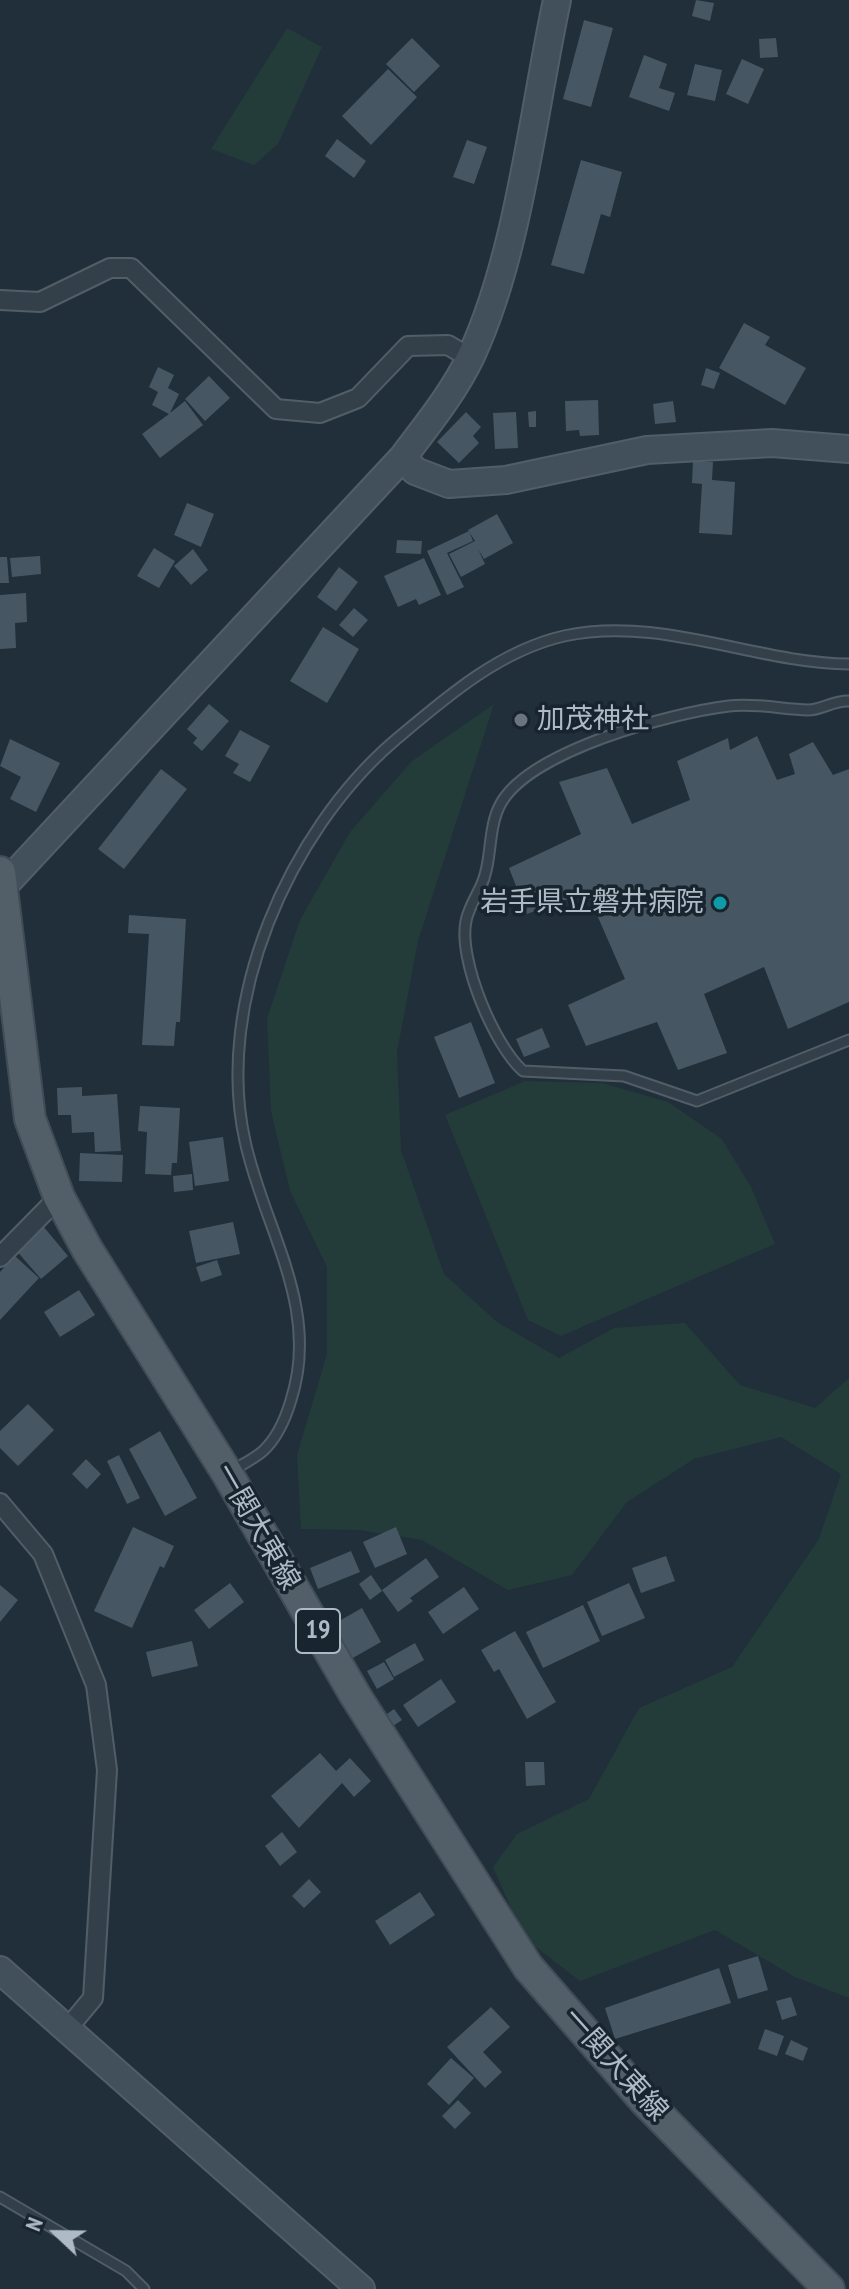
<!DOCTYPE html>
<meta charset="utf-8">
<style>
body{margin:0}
#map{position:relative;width:849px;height:2289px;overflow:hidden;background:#202f39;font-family:"PT Sans Narrow",sans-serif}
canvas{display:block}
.north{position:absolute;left:16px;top:2193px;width:80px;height:80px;-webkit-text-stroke:6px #19252e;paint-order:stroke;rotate:292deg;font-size:22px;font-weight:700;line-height:32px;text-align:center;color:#aebbc6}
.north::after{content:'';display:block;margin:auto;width:28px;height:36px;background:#aebbc6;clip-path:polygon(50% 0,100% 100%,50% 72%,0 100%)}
</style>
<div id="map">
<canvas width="849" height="2289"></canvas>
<div class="north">N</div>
</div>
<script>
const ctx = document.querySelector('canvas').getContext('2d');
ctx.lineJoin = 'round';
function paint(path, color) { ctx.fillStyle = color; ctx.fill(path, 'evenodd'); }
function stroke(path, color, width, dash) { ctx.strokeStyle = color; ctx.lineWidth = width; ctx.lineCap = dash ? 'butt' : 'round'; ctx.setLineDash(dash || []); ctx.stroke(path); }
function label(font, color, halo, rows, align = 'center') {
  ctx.font = font + ' "PT Sans Narrow","Noto Sans JP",sans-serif'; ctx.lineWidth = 7; ctx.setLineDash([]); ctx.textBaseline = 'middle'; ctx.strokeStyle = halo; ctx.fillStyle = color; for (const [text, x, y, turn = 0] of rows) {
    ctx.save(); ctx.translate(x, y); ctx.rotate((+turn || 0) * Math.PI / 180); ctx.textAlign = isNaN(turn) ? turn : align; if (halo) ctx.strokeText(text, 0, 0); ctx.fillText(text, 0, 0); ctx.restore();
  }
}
paint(new Path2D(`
 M287,28L322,47L278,144L254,165L211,149Z
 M494,704L418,941L397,1052L401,1150L444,1274L497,1322L559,1358L614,1328L685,1323L740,1385L815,1408L849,1378V1998L795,1977L715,1930L580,1981L524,1938L493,1867L517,1834L589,1799L639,1708L732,1667L819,1539L841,1474L781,1437L694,1459L627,1502L572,1575L508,1590L422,1540L360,1530L301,1529L297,1455L327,1354V1267L290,1191L271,1111L267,1019L300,920L350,832L412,761Z
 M525,1081L602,1083L668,1102L722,1139L751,1187L775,1244L561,1336L528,1320L445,1115Z`), '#233c3a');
paint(new Path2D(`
 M696,0L714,3L710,21L692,16Z
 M584,20L613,28L591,107L563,99Z
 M412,38L440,66L414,92L386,64Z
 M776,38L778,57L760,58L759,39Z
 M644,55L667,64L659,88L675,93L669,111L629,97Z
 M742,59L764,69L748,104L726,94Z
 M695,64L722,70L715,101L687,95Z
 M388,69L417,97L371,145L342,116Z
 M337,139L366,161L354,178L325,156Z
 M467,140L487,147L474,184L453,177Z
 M581,160L622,172L610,217L601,214L584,274L551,265Z
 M744,323L770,337L765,345L806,368L785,405L719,368Z
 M158,367L174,375L168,388L179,394L170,413L185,401L203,425L160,458L142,434L169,414L152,405L158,392L149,387Z
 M706,368L720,373L714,389L701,385Z
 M209,376L230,398L205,421L185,399Z
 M598,400L599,435L580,436L579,430L566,431L565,401Z
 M673,401L676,422L655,424L653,404Z
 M536,411V427H529L528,412Z
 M466,412L481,427L473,436L479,443L459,463L437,442Z
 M516,412L518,448L495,449L493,413Z
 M693,461L713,462L712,480L735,482L732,535L699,533L702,484L692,483Z
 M187,503L214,514L201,547L174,535Z
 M497,514L513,543L484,559L478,549L485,564L461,577L449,554L475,541L468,530Z
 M469,531L473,541L447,553L464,587L447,595L427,551Z
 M397,540L422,541L421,554L396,553Z
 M154,548L175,561L159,588L137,576Z
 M193,549L208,570L191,585L174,566Z
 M40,556L41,574L12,577L10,558Z
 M0,557H7L9,583H0Z
 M424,558L441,595L419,605L416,599L398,607L384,576Z
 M339,567L358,582L336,611L317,597Z
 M26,593L27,622L15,623L16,648L0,649V595Z
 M354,608L368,620L353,637L339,625Z
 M323,627L359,649L327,703L290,681Z
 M209,704L229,721L202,751L193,743L197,738L187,729Z
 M240,730L270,746L250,782L233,773L239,764L225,756Z
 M757,736L777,780L795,774L789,754L813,742L833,775L849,769V1002L788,1029L764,967L704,994L727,1053L678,1070L657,1022L586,1046L568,1005L625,979L587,892L527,914L509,868L581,834L559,782L607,768L632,824L690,800L677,761L728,738L730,750Z
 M10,739L60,763L36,812L10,799L21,777L0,766Z
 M161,769L187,789L124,869L98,849Z
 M129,915L186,919L180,1022H176L174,1046L142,1045L149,934L128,933Z
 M471,1022L495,1083L459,1098L434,1037Z
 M542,1028L550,1047L524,1057L516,1039Z
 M82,1087V1096L117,1094L121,1151L95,1152L94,1132L72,1133L71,1115H58L57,1088Z
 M140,1106L180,1108L177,1163H172L171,1175L145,1174L147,1132L138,1131Z
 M223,1137L229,1181L195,1186L189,1142Z
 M80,1153L123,1155L122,1182L79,1181Z
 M192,1174L193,1190L174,1192L173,1176Z
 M233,1222L240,1254L196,1263L189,1231Z
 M43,1226L68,1256L41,1279L15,1249Z
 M15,1256L39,1278L0,1320V1272Z
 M217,1260L222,1275L201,1282L196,1267Z
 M79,1290L95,1315L60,1337L44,1312Z
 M28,1404L54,1430L18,1466L0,1448V1431Z
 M160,1431L197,1498L165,1516L129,1449Z
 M119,1455L140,1498L127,1504L107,1461Z
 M86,1459L101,1474L87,1489L72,1474Z
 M133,1527L174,1546L164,1568L160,1566L132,1628L94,1611Z
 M396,1527L407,1554L375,1568L363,1542Z
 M351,1551L360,1572L318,1589L310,1568Z
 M666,1556L675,1581L641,1593L632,1568Z
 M426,1558L439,1577L410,1598L413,1601L398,1612L382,1590Z
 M371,1575L382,1591L370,1600L359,1584Z
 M230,1583L244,1602L209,1629L194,1610Z
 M629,1583L645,1618L602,1636L587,1602Z
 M0,1585L18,1600L0,1622Z
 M464,1587L479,1609L443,1634L428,1612Z
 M583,1605L600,1641L543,1668L526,1632Z
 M362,1608L381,1642L351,1659L332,1625Z
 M515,1631L556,1702L527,1719L499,1669L494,1672L481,1650Z
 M192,1641L198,1666L152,1677L146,1652Z
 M415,1643L424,1660L394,1677L385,1660Z
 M384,1662L394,1679L377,1689L367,1671Z
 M441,1679L456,1702L418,1727L403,1705Z
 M394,1709L402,1720L387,1730L380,1719Z
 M320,1753L336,1771L350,1758L371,1781L354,1797L342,1783L299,1828L271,1796Z
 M525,1762H544L545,1785L526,1786Z
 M282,1832L297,1852L280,1866L265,1846Z
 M309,1879L321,1892L304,1908L292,1896Z
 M420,1892L435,1915L390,1945L375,1921Z
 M758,1956L768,1990L738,1999L728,1965Z
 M719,1968L731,2003L615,2039L605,2008Z
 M791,1997L797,2015L782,2020L776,2001Z
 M491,2007L510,2027L483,2052L502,2072L485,2088L447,2047Z
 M765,2029L784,2036L777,2056L758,2049Z
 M791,2040L808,2048L803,2061L785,2054Z
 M451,2058L474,2078L449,2105L427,2084Z
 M458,2100L471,2113L455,2129L442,2116Z`), '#465763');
const lane = new Path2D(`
 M849,701C834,700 822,710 808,710C782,709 755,703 729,706C671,713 528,751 500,805C487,830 493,862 480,888C475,898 468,910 466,921C458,960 494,1045 523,1071L624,1076L697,1101L849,1040
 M230,1472C241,1465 254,1459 263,1451C277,1438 286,1417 291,1400C321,1307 264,1229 245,1141C214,1002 289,832 393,742C444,699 498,651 564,636C661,615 754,663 849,664
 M0,2197L126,2271L144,2289`);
const street = new Path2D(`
 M0,300L40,302L110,268H131L276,409L320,413L358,398L408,346L448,345L470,358
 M0,1257L59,1197
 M0,1503L43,1554L96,1685L107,1770L93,1998L68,2028`);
const secondary = new Path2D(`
 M403,457L415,471L449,484L506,480L647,450L772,443L849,449
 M0,890L403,457C427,425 454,392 471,356C519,253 533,112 557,0
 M0,1970L361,2289`);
const primary = new Path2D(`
 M0,872L30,1119L59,1197L87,1249L227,1473L355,1695L528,1967L644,2100L829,2289`);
stroke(lane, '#515e67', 13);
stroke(street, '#515e67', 22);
stroke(secondary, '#515e67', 30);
stroke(primary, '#404c56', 34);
stroke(lane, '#344049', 9);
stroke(street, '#344049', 18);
stroke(secondary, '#42505c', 26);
stroke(primary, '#525f69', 30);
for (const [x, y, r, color] of [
 [521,720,8,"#6b7280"],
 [720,903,8,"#0f9aa8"]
]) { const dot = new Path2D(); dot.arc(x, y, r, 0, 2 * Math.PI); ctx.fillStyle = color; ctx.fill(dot); stroke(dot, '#19252e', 3); }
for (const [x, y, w] of [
 [318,1631,44]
]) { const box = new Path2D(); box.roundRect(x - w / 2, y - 22, w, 44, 6); ctx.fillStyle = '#19252e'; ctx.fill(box); stroke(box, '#aebbc6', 2); }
label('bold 26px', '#aebbc6', null, [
 ["19",318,1631]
]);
label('28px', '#aebbc6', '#19252e', [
 ["加茂神社",537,720],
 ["岩手県立磐井病院",704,903,"right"]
], 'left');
label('28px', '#aebbc6', '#19252e', [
 ["一関大東線",257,1527,60],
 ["一関大東線",615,2065,48]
]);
</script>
